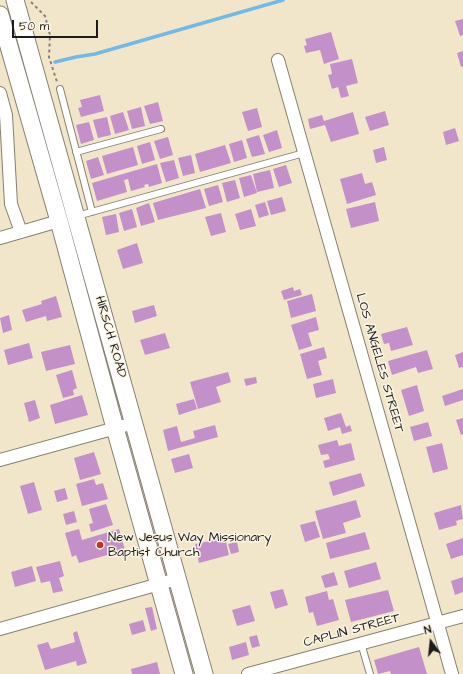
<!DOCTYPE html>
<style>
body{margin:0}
#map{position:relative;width:463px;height:674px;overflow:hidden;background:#f2e6ca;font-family:"Architects Daughter",sans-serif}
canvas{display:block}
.north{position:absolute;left:411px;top:622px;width:40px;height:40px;-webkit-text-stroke:3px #fcf5e5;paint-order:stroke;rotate:345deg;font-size:11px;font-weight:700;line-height:16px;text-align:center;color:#1c1c1c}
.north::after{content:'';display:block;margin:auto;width:14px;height:18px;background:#1c1c1c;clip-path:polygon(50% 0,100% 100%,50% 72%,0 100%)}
.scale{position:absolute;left:12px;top:20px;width:86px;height:18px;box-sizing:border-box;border:2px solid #1c1c1c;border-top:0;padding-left:5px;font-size:12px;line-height:14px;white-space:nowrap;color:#1c1c1c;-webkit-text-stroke:3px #fcf5e5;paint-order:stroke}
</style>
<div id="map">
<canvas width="463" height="674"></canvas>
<div class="north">N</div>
<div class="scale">50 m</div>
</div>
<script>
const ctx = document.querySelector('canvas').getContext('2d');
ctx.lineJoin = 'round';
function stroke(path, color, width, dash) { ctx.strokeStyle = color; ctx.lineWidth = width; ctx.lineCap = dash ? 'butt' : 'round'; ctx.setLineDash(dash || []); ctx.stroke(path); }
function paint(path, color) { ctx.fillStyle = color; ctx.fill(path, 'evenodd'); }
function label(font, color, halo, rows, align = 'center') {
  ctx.font = font + ' "Architects Daughter",sans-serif'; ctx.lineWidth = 3; ctx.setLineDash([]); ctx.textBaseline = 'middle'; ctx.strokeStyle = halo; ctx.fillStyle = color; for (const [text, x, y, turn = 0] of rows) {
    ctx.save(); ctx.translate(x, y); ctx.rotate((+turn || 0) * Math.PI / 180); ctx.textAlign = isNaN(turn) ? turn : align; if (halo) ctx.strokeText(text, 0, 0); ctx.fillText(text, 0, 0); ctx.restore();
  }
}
stroke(new Path2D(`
 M55,62L76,57L95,54L283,0`), '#71b9e9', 3.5);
paint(new Path2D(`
 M463,19V35L460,36L455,21Z
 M331,32L339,59L324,64L320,50L306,53L304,46L307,45L305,39Z
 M463,51V66L461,67L457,53Z
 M352,59L358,83L346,86L349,96L341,98L338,87L332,89L328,75L332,74L330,64Z
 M100,95L104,111L81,117L78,108L82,107L80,100Z
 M158,102L163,121L150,124L144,106Z
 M141,107L145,126L132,129L127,111Z
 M257,108L262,127L248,131L242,112Z
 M385,111L389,125L370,131L365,117Z
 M123,112L129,130L115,134L110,116Z
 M353,112L359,134L331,142L325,125L310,129L308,119L322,115L324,121Z
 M107,117L111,135L98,138L93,120Z
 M89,122L94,140L81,144L76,125Z
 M455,128L459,141L446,145L443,132Z
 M277,130L282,148L269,152L263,135Z
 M259,135L265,154L252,157L246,139Z
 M168,137L173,155L160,159L154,141Z
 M242,140L247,158L234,162L229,144Z
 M150,142L155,160L142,164L137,146Z
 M225,145L231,163L200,172L195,154Z
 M133,147L138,165L107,174L102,156Z
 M384,147L387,160L376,163L373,150Z
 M191,155L195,173L183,176L178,158Z
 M98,157L104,175L91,179L86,161Z
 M174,160L179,178L166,182L160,163Z
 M157,164L162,183L149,187L148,184L144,185L145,187L131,191L128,179L124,180L127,192L97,201L92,183Z
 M286,165L292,183L279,187L273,169Z
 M270,170L274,188L257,192L253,174Z
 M362,173L365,184L372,182L376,195L347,204L340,179Z
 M251,175L257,193L244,197L239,178Z
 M235,180L240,198L227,202L222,183Z
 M218,185L223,202L209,206L204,189Z
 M200,189L206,208L158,220L153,203Z
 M282,197L286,211L271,215L267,201Z
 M265,202L269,215L259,218L255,205Z
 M375,202L379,221L351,228L346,209Z
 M149,203L155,222L141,226L136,208Z
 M132,209L137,227L124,231L119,213Z
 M251,209L256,226L240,230L235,214Z
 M221,213L226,232L211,236L205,217Z
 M116,214L119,232L106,235L102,217Z
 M137,243L143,263L123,269L117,250Z
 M293,287L294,291L300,289L302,295L284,300L281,291Z
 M312,294L316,311L291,318L287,301Z
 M56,296L62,317L47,321L46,316L26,322L22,310L42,304L41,301Z
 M154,305L157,316L135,323L132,311Z
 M9,315L12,330L3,333L0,318Z
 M316,317L319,330L308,333L312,346L299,350L291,325Z
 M407,327L413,345L391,351L389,343L384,344L381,334Z
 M165,333L170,348L145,355L140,340Z
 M29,343L33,358L8,365L4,350Z
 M70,345L75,364L46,371L41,352Z
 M324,347L327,358L318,361L322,375L307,379L300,354Z
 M427,350L433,369L418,373L416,367L392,375L388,361Z
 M463,352V367L459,368L455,355Z
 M72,370L77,388L73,390L74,395L63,398L56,375Z
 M228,372L231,382L216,387L221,402L198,409L190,382Z
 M256,377L257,383L246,386L244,379Z
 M333,379L336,393L316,398L313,384Z
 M417,385L424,411L409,416L401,390Z
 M463,389V400L445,406L442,396Z
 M82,395L88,415L55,424L50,405Z
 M194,399L197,409L179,415L176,404Z
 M35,400L40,418L29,422L24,403Z
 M341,413L346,427L350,425L352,431L342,434L340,427L328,431L324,418Z
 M463,418V434L461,435L456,420Z
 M428,422L432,436L414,441L410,427Z
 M215,425L218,437L168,451L163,430L177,426L181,442L195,438L193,431Z
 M337,440L339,446L351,443L355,460L325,468L323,461L330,459L328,454L321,455L318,445Z
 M442,443L448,469L433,473L426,447Z
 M94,452L101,474L80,480L74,458Z
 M189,454L193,468L175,473L171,459Z
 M361,473L365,486L333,496L329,482Z
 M94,479L96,485L103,483L108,499L82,506L76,484Z
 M34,482L42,510L28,514L20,486Z
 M65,488L68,499L57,502L54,491Z
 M356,500L361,517L343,523L346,533L323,539L315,511Z
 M106,504L113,525L91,532L89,524L93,523L89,509Z
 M461,505L463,519L456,521L457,525L439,530L434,513Z
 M74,511L77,522L66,525L63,514Z
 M315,521L320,537L305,542L300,525Z
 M79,529L82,540L119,529L125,550L79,563L76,555L72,557L65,533Z
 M365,532L370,549L330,559L326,543Z
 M225,538L229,555L199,563L195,544Z
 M463,538V555L451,559L446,544Z
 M237,542L239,552L231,554L228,544Z
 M60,561L64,576L59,578L63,591L53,593L50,581L41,583L36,567Z
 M376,562L381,579L349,588L344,571Z
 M32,566L36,581L15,587L11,572Z
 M334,572L338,585L325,588L321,576Z
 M463,577V592L455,595L451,581Z
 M283,589L288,605L275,609L270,592Z
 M388,590L394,611L351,622L345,600Z
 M327,591L329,600L333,599L339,620L317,626L313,612L309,613L305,597Z
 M250,605L255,621L237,626L232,610Z
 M152,607L157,629L151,631L145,608Z
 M143,620L146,631L132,635L129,624Z
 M77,631L87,663L77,666L76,661L45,670L37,645L48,642L51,649L75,642L73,633Z
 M257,635L260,646L252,648L249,637Z
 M246,642L249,655L232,660L229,647Z
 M419,647L427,674H391L390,671L378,674L374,660Z
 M157,662L160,674H132L131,669Z`), '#c390ca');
const service = new Path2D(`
 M60,89L92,212
 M76,152L161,129
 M77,216L304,153
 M361,643L370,674`);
const minor = new Path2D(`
 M278,60L452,674
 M0,93L6,115L11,204L21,232
 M0,238L59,221
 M0,460L134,423
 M0,629L177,579
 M248,674L463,616`);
const secondary = new Path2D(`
 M15,0L204,674
 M0,15L59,221L115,428L184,674`);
stroke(service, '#878173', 8);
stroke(minor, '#878173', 14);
stroke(secondary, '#878173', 19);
stroke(new Path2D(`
 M31,2L45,16L50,35L49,57L57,82`), '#878173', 2, [3, 3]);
stroke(service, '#fff', 6);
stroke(minor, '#fff', 12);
stroke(secondary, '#fff', 17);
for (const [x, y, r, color] of [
 [100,545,4,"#c8321e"]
]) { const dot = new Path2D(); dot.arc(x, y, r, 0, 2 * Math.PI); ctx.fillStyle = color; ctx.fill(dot); stroke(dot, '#fcf5e5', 1.5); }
label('13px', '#1c1c1c', '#fcf5e5', [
 ["HIRSCH ROAD",110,337,74],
 ["LOS ANGELES STREET",379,363,74],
 ["CAPLIN STREET",352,631,-15]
]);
label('13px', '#1c1c1c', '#fcf5e5', [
 ["New Jesus Way Missionary",108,538],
 ["Baptist Church",108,553]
], 'left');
</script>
